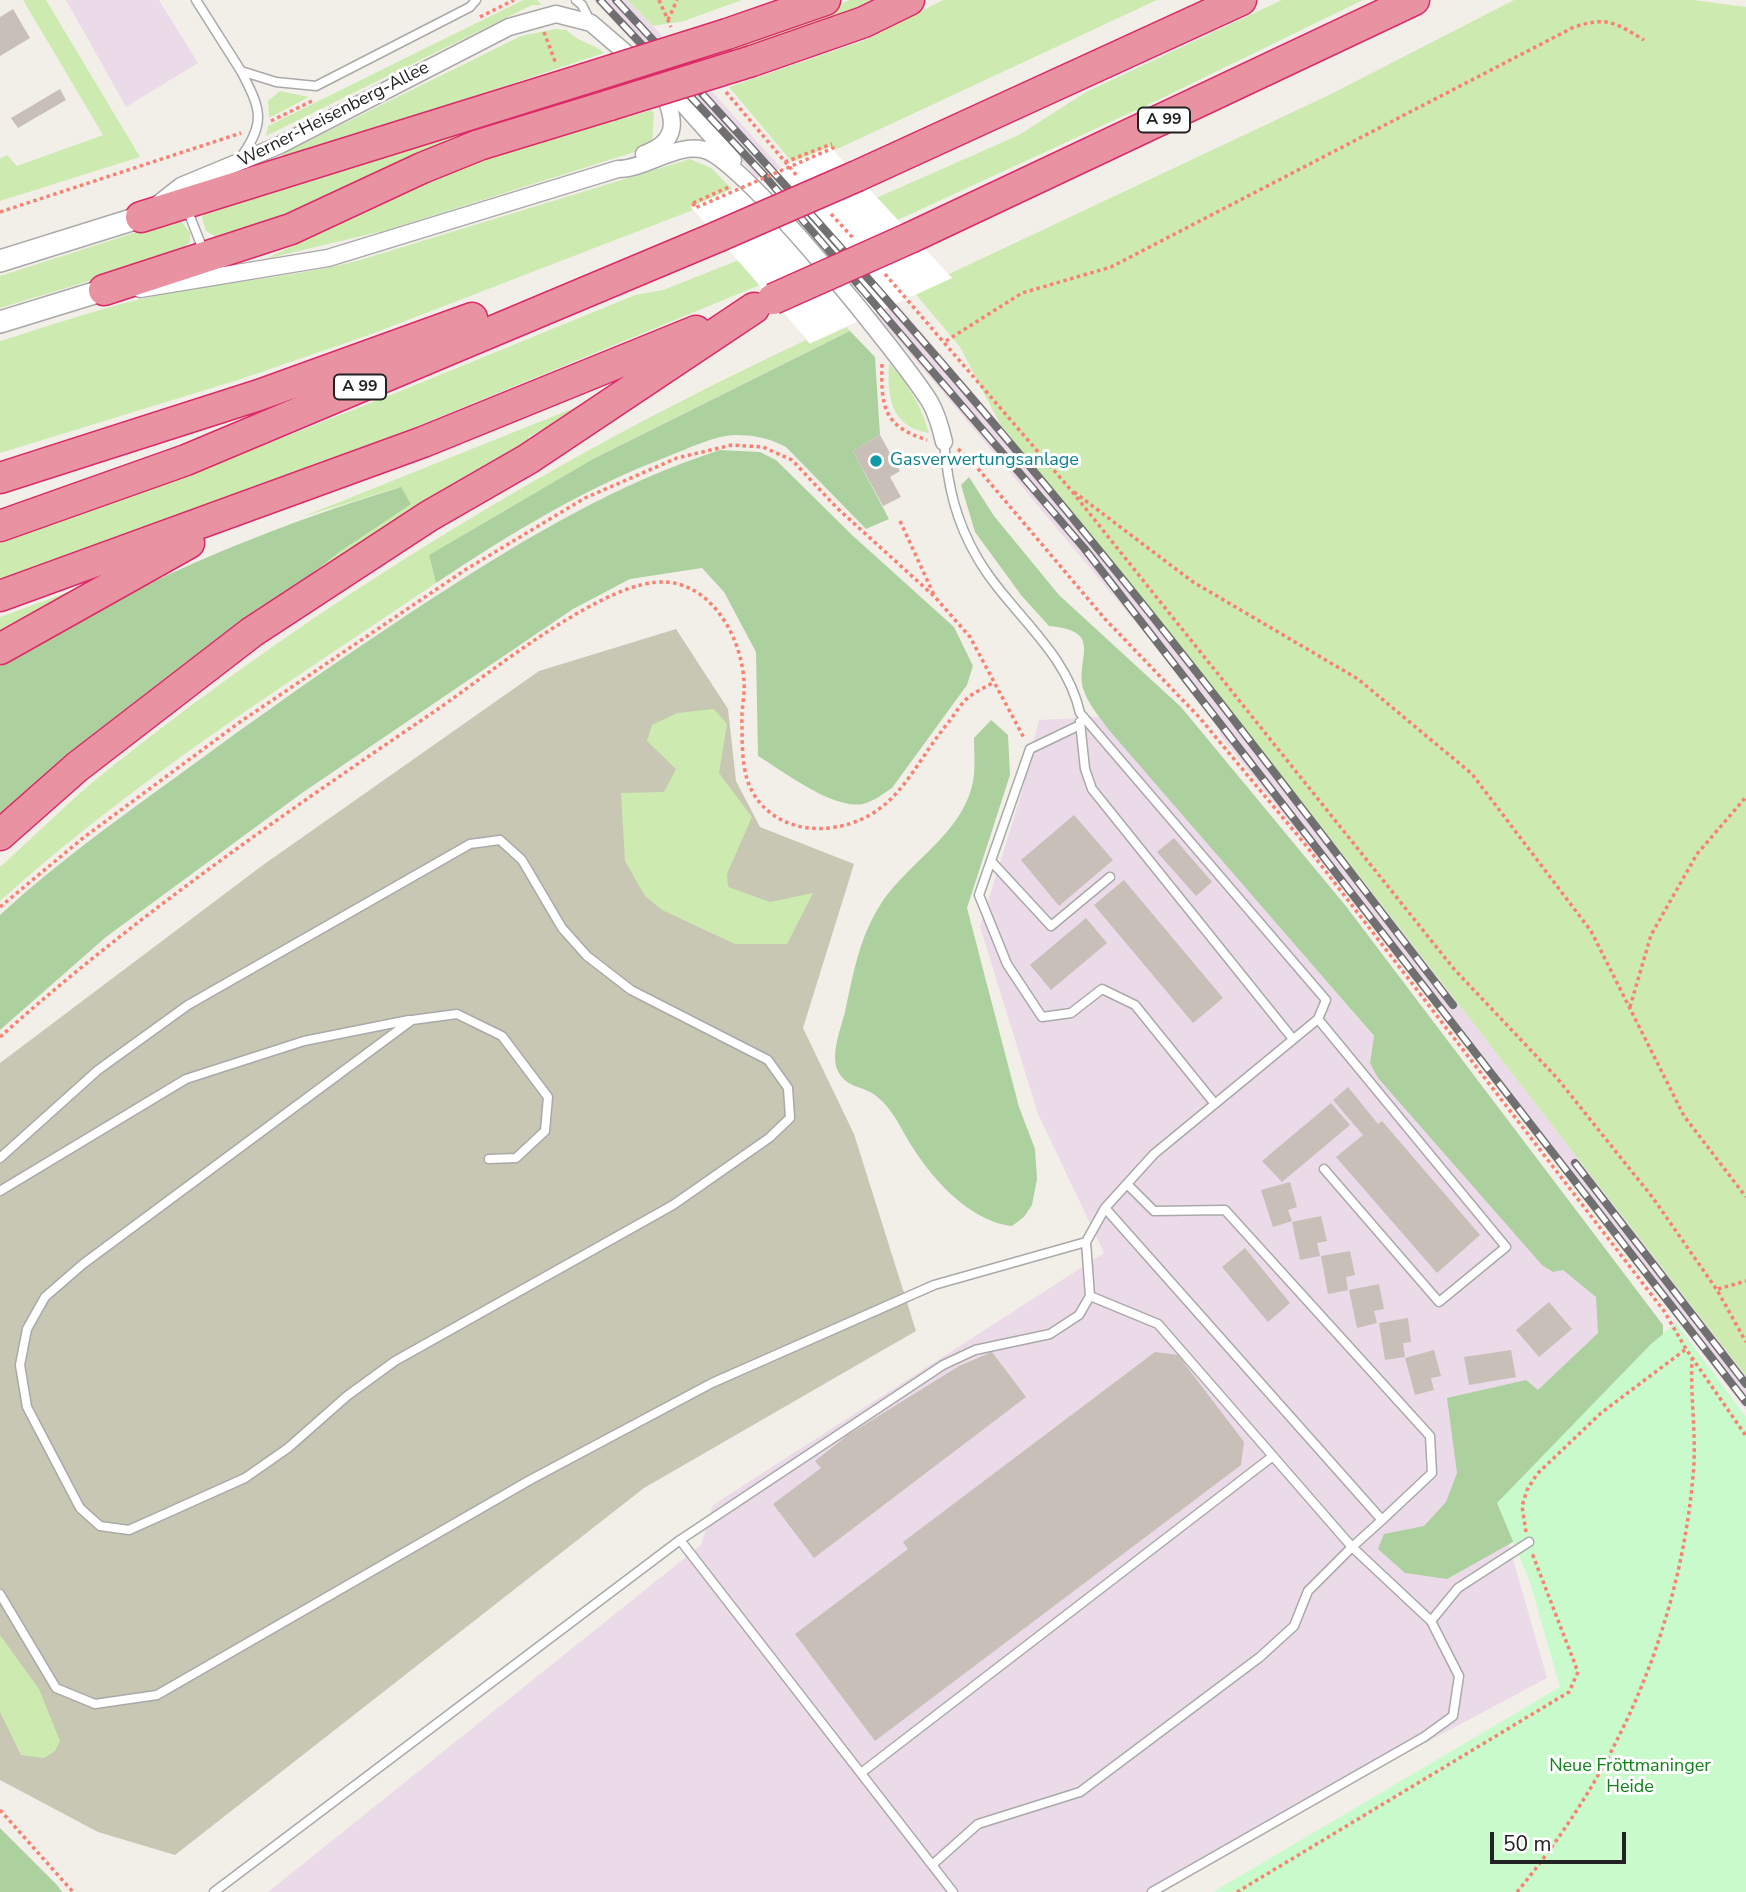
<!DOCTYPE html>
<meta charset="utf-8">
<style>
body{margin:0}
#map{position:relative;width:1746px;height:1892px;overflow:hidden;background:#f2efe9;font-family:"Nunito Sans",sans-serif}
canvas{display:block}
.scale{position:absolute;left:1490px;top:1832px;width:136px;height:32px;box-sizing:border-box;border:4px solid #222;border-top:0;padding-left:9px;font-size:21px;line-height:24px;white-space:nowrap;color:#222;-webkit-text-stroke:5px #fff;paint-order:stroke}
</style>
<div id="map">
<canvas width="1746" height="1892"></canvas>
<div class="scale">50 m</div>
</div>
<script>
const ctx = document.querySelector('canvas').getContext('2d');
ctx.lineJoin = 'round';
function paint(path, color) { ctx.fillStyle = color; ctx.fill(path, 'evenodd'); }
function stroke(path, color, width, dash) { ctx.strokeStyle = color; ctx.lineWidth = width; ctx.lineCap = dash ? 'butt' : 'round'; ctx.setLineDash(dash || []); ctx.stroke(path); }
function label(font, color, halo, rows, align = 'center') {
  ctx.font = font + ' "Nunito Sans",sans-serif'; ctx.lineWidth = 6; ctx.setLineDash([]); ctx.textBaseline = 'middle'; ctx.strokeStyle = halo; ctx.fillStyle = color; for (const [text, x, y, turn = 0] of rows) {
    ctx.save(); ctx.translate(x, y); ctx.rotate((+turn || 0) * Math.PI / 180); ctx.textAlign = isNaN(turn) ? turn : align; if (halo) ctx.strokeText(text, 0, 0); ctx.fillText(text, 0, 0); ctx.restore();
  }
}
paint(new Path2D(`
 M66,0H159L198,63L126,107Z
 M593,0H627L653,26L779,166L1000,424L1279,772L1746,1376V1410L1441,1012L1220,735V725L1158,649L941,390L690,101Z
 M1100,717L1374,1037L1370,1063L1650,1345L1497,1503L1547,1678L1146,1892H268L701,1545L713,1505L1104,1253L1038,1114L980,927L1021,795L1039,720Z`), '#ebdbe8');
paint(new Path2D(`
 M676,629L728,709L736,781L760,827L854,864L803,1028L854,1134L916,1331L644,1488L175,1855L98,1832L0,1780V1063L263,865L539,671Z`), '#c7c7b4');
paint(new Path2D(`
 M23,0H46L140,157L0,201V159L7,155L17,166L103,135Z
 M523,0H537L542,5H532L266,136L268,126Z
 M627,0H742L684,21L653,26Z
 M849,0H879L858,10L715,58L710,53L819,15Z
 M943,0H1157L835,150L829,147L792,162L729,87L868,39Z
 M1282,0H1363L1158,100L876,230L858,206L1019,135L1086,92Z
 M1514,0H1693L1746,7V1376L1279,772L1000,424L960,347L913,291L1329,95Z
 M555,29L567,30C575,41 593,43 604,53L283,160L282,154L521,36Z
 M620,80L625,87L304,210L220,239L206,231L202,218L206,210Z
 M280,91L309,97L269,118L268,101Z
 M652,110L654,115L652,143L641,150L387,230L265,259L473,161L619,114L623,118Z
 M690,159L711,168L732,189L691,207L693,210L369,335L238,380L0,453V341C53,325 105,306 159,295C226,281 294,278 360,260Z
 M171,221L182,222L190,233V242L178,254L0,308V276Z
 M767,249L784,275L372,445L0,581V541C215,469 425,381 635,295L663,290Z
 M847,327L850,331L593,459L429,555L436,583C288,683 133,781 0,901V867C37,834 72,798 110,768C324,598 559,455 806,340L810,344Z
 M889,363C908,384 921,405 929,433C890,427 887,396 889,363Z
 M594,400L578,412L528,437L533,446L243,629L338,553L411,503L400,487L302,517Z
 M96,582L0,642V617Z
 M714,709L727,724L719,773L752,817L727,874L728,887L770,902L813,893L787,944H735L662,910L645,896L625,861L621,793L664,792L676,769L647,741L652,725L677,713Z
 M0,1635L39,1689L60,1741L55,1751L44,1758L21,1755L0,1712Z`), '#cdebb0');
paint(new Path2D(`
 M850,331L875,357L880,435L853,451L889,519L866,529L786,447C769,438 754,435 735,435C713,436 690,448 669,456C585,488 511,533 436,583L429,555L593,459Z
 M720,450L760,452L776,460L852,535L954,627L973,666L967,685L892,788C883,794 874,801 863,804C833,810 783,771 758,756L756,652L724,592L702,568L630,579L573,609L302,793L106,937L0,1030V915C66,854 141,803 213,750C287,696 362,644 439,594C529,536 618,483 720,450Z
 M969,477L994,516L1059,595L1181,707L1345,905L1663,1325V1340L1517,1496L1513,1542L1447,1579L1405,1573L1378,1549L1384,1534L1424,1526L1446,1502L1457,1473L1447,1398L1526,1380L1538,1390L1598,1333L1596,1297L1563,1270L1553,1272L1542,1265L1378,1078L1370,1063L1374,1036L1108,729C1100,717 1088,704 1084,691C1073,660 1107,631 1049,626L1021,595L975,532L961,485Z
 M401,487L411,504L338,553L0,823V666C127,586 257,531 401,487Z
 M991,720L1008,735L1010,775L967,908L1019,1107L1035,1149L1037,1179L1032,1205L1024,1217L1012,1226C966,1221 925,1171 904,1133C896,1118 888,1105 875,1095C861,1085 845,1088 837,1069C831,1052 841,1028 845,1012C853,975 859,939 879,907C907,861 967,833 974,775C975,763 974,750 974,738Z
 M0,1828L57,1885L62,1892H0Z`), '#add19e');
paint(new Path2D(`
 M1676,1323L1746,1417V1892H1213L1560,1687L1530,1582L1497,1503L1650,1345Z`), '#c8facc');
paint(new Path2D(`
 M830,147L952,278L810,343L691,207Z`), '#fff');
paint(new Path2D(`
 M13,9L30,38L0,56V17Z
 M60,89L66,100L18,128L11,118Z
 M880,435L900,471L890,477L901,497L883,506L853,451Z
 M1074,815L1113,860L1059,906L1021,860Z
 M1174,838L1212,882L1196,896L1157,852Z
 M1124,880L1223,998L1193,1023L1094,905Z
 M1086,918L1107,943L1051,990L1030,965Z
 M1348,1087L1378,1124L1382,1121L1480,1235L1437,1273L1336,1157L1363,1135L1333,1100Z
 M1331,1103L1350,1125L1282,1182L1262,1161Z
 M1290,1182L1297,1207L1288,1210L1292,1221L1273,1227L1261,1190Z
 M1321,1216L1327,1241L1317,1243L1320,1256L1300,1260L1292,1222Z
 M1245,1248L1290,1303L1268,1322L1222,1267Z
 M1350,1251L1355,1275L1346,1277L1348,1290L1328,1294L1321,1256Z
 M1379,1284L1384,1309L1374,1311L1377,1323L1357,1328L1349,1290Z
 M1549,1302L1572,1329L1539,1357L1516,1330Z
 M1408,1318L1411,1342L1403,1343L1405,1357L1385,1360L1379,1323Z
 M1434,1350L1441,1376L1431,1378L1434,1390L1415,1395L1405,1358Z
 M1511,1350L1516,1377L1469,1385L1464,1357Z
 M992,1352L1026,1397L814,1558L773,1504L821,1468L815,1461L848,1435L959,1366Z
 M1155,1352L1178,1355L1244,1442L1241,1465L875,1741L795,1634L908,1549L903,1542Z`), '#c7bfb8');
const service = new Path2D(`
 M196,0L241,71L276,82L316,86L470,7L476,0
 M576,0L582,5L591,23
 M241,157C267,121 260,108 241,71
 M187,209L204,252
 M1080,722L1085,769L1092,789L1293,1039
 M1080,725L1030,749L979,895L1007,964L1042,1017L1071,1013L1102,989L1135,1005L1215,1104
 M991,861L1051,926L1110,877
 M1318,1019L1506,1247L1439,1302L1324,1169
 M0,1158L98,1070L188,1005L470,844L500,840L522,860L562,928L587,956L631,990L768,1060L788,1088L790,1118L769,1138L673,1205L395,1361L347,1396L288,1448L245,1478L129,1530L100,1526L80,1508L27,1407L20,1365L27,1329L45,1297L83,1264L412,1020L457,1014L502,1036L548,1097L545,1131L516,1158L489,1159
 M0,1191L186,1079L304,1041L409,1020
 M1105,1208L1382,1520L1432,1473L1430,1436L1225,1210L1154,1211L1127,1184
 M1090,1296L1158,1324L1352,1547L1382,1520
 M680,1540L953,1892
 M0,1594L56,1688L95,1704L157,1695L530,1480L712,1383L934,1285L1086,1242
 M861,1773L1273,1456
 M932,1865L978,1824L1080,1792L1260,1657L1294,1626L1308,1591L1352,1547L1431,1621
 M214,1892L680,1540L943,1365L975,1350L1050,1334L1079,1315L1090,1296L1086,1242L1105,1208L1154,1154L1318,1019L1326,1000L1080,713C1066,650 1009,612 978,559C955,520 948,486 944,442
 M1152,1892L1424,1737L1453,1716L1459,1676L1431,1621L1458,1588L1529,1542`);
const minor = new Path2D(`
 M644,154C681,141 675,117 661,88
 M158,204L181,186L280,145L509,27L556,14L591,23L676,96L733,160
 M140,289L328,258L618,169C646,169 677,142 705,150C746,162 903,359 930,402C937,414 941,429 944,442`);
const tertiary = new Path2D(`
 M0,261L141,217
 M0,322L104,290`);
const motorway = new Path2D(`
 M727,34L825,0
 M752,61L864,22L909,0
 M857,176L1241,0
 M141,217L584,79
 M912,237L1414,0
 M104,290L291,229L422,168L479,145L610,105
 M0,478L259,395L472,318
 M0,526L186,460L717,237
 M0,596L423,442L696,331
 M0,649L189,543
 M0,835L77,767L252,632L429,516L528,459L754,308`);
stroke(service, '#a9a9a9', 11);
stroke(minor, '#a9a9a9', 19);
stroke(tertiary, '#a9a9a9', 24);
stroke(motorway, '#dc2a67', 33);
stroke(new Path2D(`
 M659,0L671,27
 M480,17L514,0
 M668,20L677,0
 M544,32L556,64
 M726,92L798,177
 M271,121L314,100
 M785,162L832,144
 M693,203L729,187
 M0,212L241,133
 M831,214L854,239
 M885,274L1070,489L1454,969L1557,1078L1653,1198L1717,1290L1746,1342
 M946,341L1022,293L1111,267L1574,27C1608,16 1615,23 1644,40
 M882,364C881,407 883,426 927,440
 M958,449L974,464L1105,619L1199,717L1304,843L1664,1311L1686,1349L1746,1436
 M1074,492L1193,582L1358,679L1472,774L1591,931L1684,1116L1746,1197
 M900,521L934,595
 M0,907L83,838L240,722L465,570L585,498L677,458L732,445L763,447L792,460L837,508L935,597L970,637L1024,738
 M1630,1007L1651,935L1697,854L1746,797
 M0,1037C136,915 288,811 438,709C489,674 606,578 666,582C713,585 742,639 744,682C745,696 741,710 742,724C742,740 742,763 747,779C758,815 794,832 829,828C896,820 910,769 948,723C955,714 961,703 970,696C977,691 986,687 994,682
 M1718,1289L1746,1281
 M1526,1532L1522,1506L1527,1490L1537,1474L1601,1413L1686,1349
 M0,1810L73,1892
 M1237,1892L1569,1692L1578,1672L1532,1553
 M1517,1892C1616,1772 1679,1632 1693,1476C1697,1437 1690,1398 1692,1359`), '#fa8072', 3.5, [3.5, 3.5]);
stroke(service, '#fff', 8);
stroke(minor, '#fff', 16);
stroke(tertiary, '#fff', 21);
stroke(motorway, '#e892a2', 30);
const rail = new Path2D(`
 M600,0L764,175L1084,548L1746,1402
 M616,0C778,175 938,353 1089,538C1214,690 1332,849 1453,1005
 M1575,1163L1746,1384`);
stroke(rail, '#707070', 8);
stroke(rail, '#fff', 5, [16]);
const motorwayBridge = new Path2D(`
 M584,79L727,34
 M610,105L752,61
 M717,237L857,176
 M773,299L912,237`);
stroke(motorwayBridge, '#dc2a67', 33, []);
stroke(new Path2D(`
 M693,203L695,208L833,148L832,144`), '#fa8072', 3.5, [3.5, 3.5]);
stroke(motorwayBridge, '#e892a2', 30);
for (const [x, y, r, color] of [
 [876,461,7,"#0f9aa8"]
]) { const dot = new Path2D(); dot.arc(x, y, r, 0, 2 * Math.PI); ctx.fillStyle = color; ctx.fill(dot); stroke(dot, '#fff', 2.5); }
for (const [x, y, w] of [
 [1164,120,52],
 [360,387,52]
]) { const box = new Path2D(); box.roundRect(x - w / 2, y - 12.5, w, 25, 5); ctx.fillStyle = '#fff'; ctx.fill(box); stroke(box, '#222', 2); }
label('bold 16px', '#222', null, [
 ["A 99",1164,120],
 ["A 99",360,387]
]);
label('18px', '#222', '#fff', [
 ["Werner-Heisenberg-Allee",334,115,-27]
]);
label('18px', '#0d838f', '#fff', [
 ["Gasverwertungsanlage",890,461]
], 'left');
label('18px', '#0c8416', '#fff', [
 ["Neue Fröttmaninger",1630,1767],
 ["Heide",1630,1788]
]);
</script>
